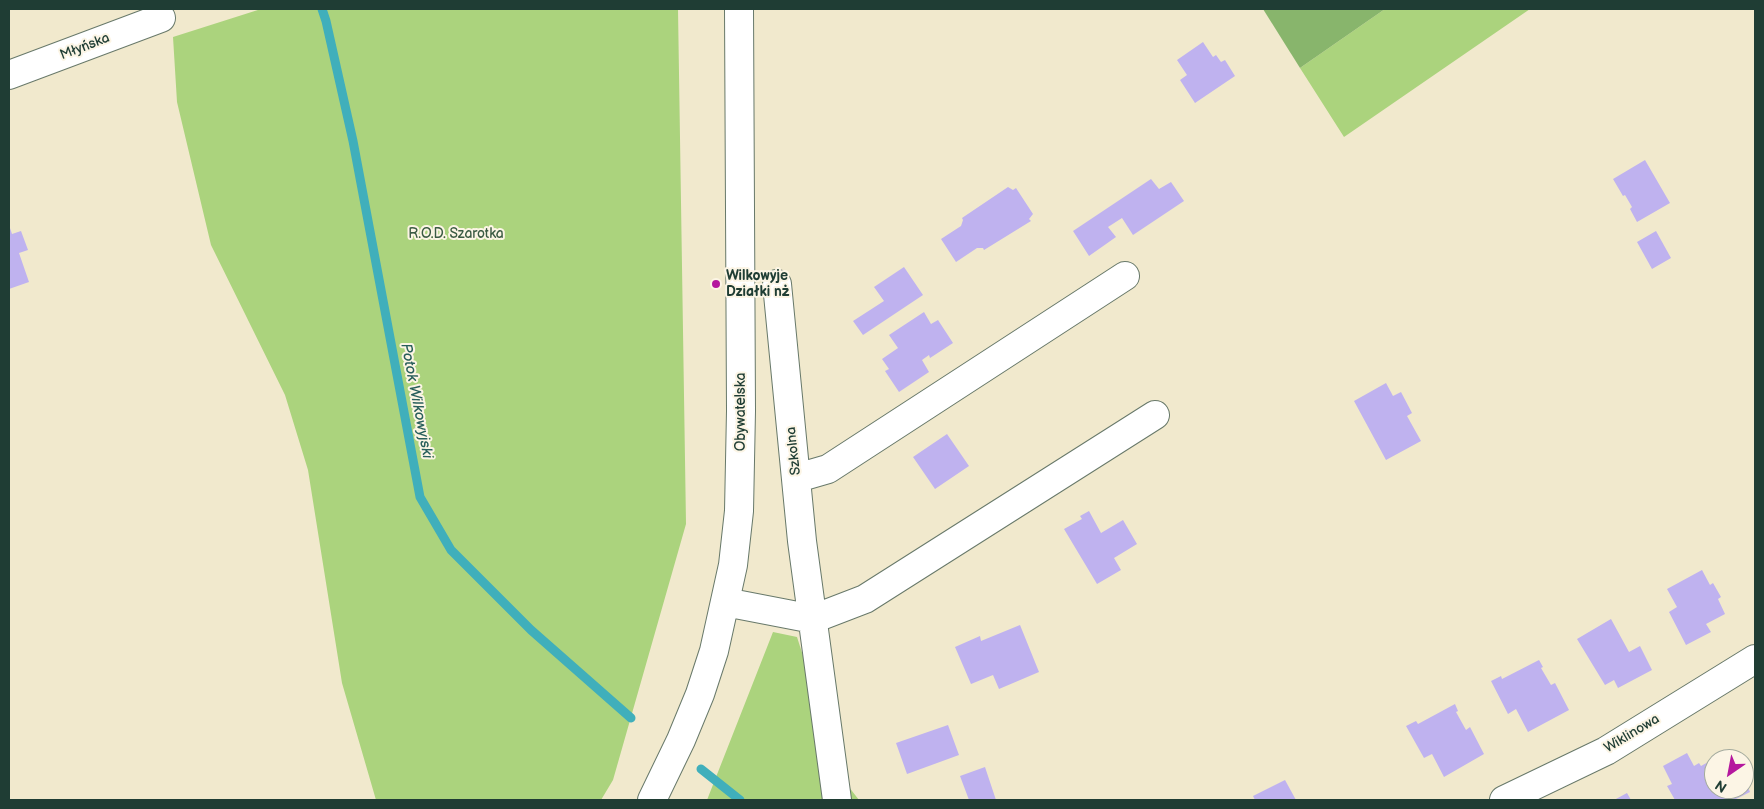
<!DOCTYPE html>
<meta charset="utf-8">
<style>
body{margin:0}
#map{position:relative;width:1764px;height:809px;overflow:hidden;background:#f1e9cd;font-family:"Balsamiq Sans",sans-serif}
canvas{display:block}
.frame{position:absolute;inset:0;border:10px solid #1f3d34;pointer-events:none}
.north{position:absolute;left:1704px;top:749px;width:50px;height:50px;box-sizing:border-box;background:#fcf5e5;border:1px solid #a4ab9e;border-radius:50%;rotate:213deg;font-size:14px;font-weight:700;line-height:20px;text-align:center;color:#1f3d34}
.north::after{content:'';display:block;margin:auto;width:18px;height:22px;background:#b5179e;clip-path:polygon(50% 0,100% 100%,50% 72%,0 100%)}
</style>
<div id="map">
<canvas width="1764" height="809"></canvas>
<div class="frame"></div>
<div class="north">N</div>
</div>
<script>
const ctx = document.querySelector('canvas').getContext('2d');
ctx.lineJoin = 'round';
function paint(path, color) { ctx.fillStyle = color; ctx.fill(path, 'evenodd'); }
function stroke(path, color, width, dash) { ctx.strokeStyle = color; ctx.lineWidth = width; ctx.lineCap = dash ? 'butt' : 'round'; ctx.setLineDash(dash || []); ctx.stroke(path); }
function label(font, color, halo, rows, align = 'center') {
  ctx.font = font + ' "Balsamiq Sans",sans-serif'; ctx.lineWidth = 4; ctx.setLineDash([]); ctx.textBaseline = 'middle'; ctx.strokeStyle = halo; ctx.fillStyle = color; for (const [text, x, y, turn = 0] of rows) {
    ctx.save(); ctx.translate(x, y); ctx.rotate((+turn || 0) * Math.PI / 180); ctx.textAlign = isNaN(turn) ? turn : align; if (halo) ctx.strokeText(text, 0, 0); ctx.fillText(text, 0, 0); ctx.restore();
  }
}
paint(new Path2D(`
 M261,9H678L686,524L613,780L601,800H376L342,683L308,470L285,395L211,245L177,102L173,37Z
 M1385,9H1530L1344,137L1300,68Z
 M773,632L797,637L842,778L859,800H707Z`), '#abd37d');
paint(new Path2D(`
 M1263,9H1385L1300,68Z`), '#88b56c');
stroke(new Path2D(`
 M322,9L326,21L353,141L420,497L451,550L531,630L631,718
 M701,769L740,800`), '#40afbb', 9);
paint(new Path2D(`
 M1203,42L1213,57L1216,55L1221,62L1225,60L1235,76L1195,103L1180,80L1187,75L1177,60Z
 M1645,160L1670,203L1637,222L1630,209L1632,207L1625,195L1623,196L1613,179Z
 M1151,179L1159,189L1171,182L1184,201L1133,235L1122,218L1108,227L1116,237L1089,256L1073,231Z
 M1008,187L1013,190L1016,188L1033,214L1029,219L1031,221L984,250L983,248H977L956,262L941,239L961,226L963,220L962,218Z
 M9,225L12,234L21,231L28,250L19,253L29,282L9,289Z
 M1656,231L1671,258L1652,269L1637,242Z
 M904,267L923,295L863,335L853,321L884,301L874,287Z
 M924,312L931,324L938,320L953,343L930,358L929,355L922,360L929,372L899,392L885,371L889,369L882,359L898,348L889,335Z
 M1386,383L1393,396L1401,392L1412,413L1407,416L1421,441L1386,460L1354,401Z
 M947,434L969,466L935,489L913,457Z
 M1089,511L1101,533L1123,520L1137,544L1114,558L1121,570L1097,584L1064,529L1082,519L1080,516Z
 M1702,570L1710,585L1713,583L1721,597L1718,599L1725,614L1706,624L1711,632L1686,645L1669,612L1677,607L1667,589Z
 M1611,619L1629,652L1640,646L1652,670L1618,688L1614,680L1605,685L1577,639Z
 M1020,625L1039,672L999,689L993,675L971,684L955,647L980,636L981,641Z
 M1539,660L1543,667L1541,668L1551,685L1555,683L1569,710L1528,732L1516,709L1508,714L1491,681L1501,676L1502,679Z
 M1455,704L1458,711L1456,712L1466,730L1470,727L1484,754L1444,777L1432,754L1424,758L1406,726L1416,721L1418,724Z
 M948,725L959,755L907,774L896,743Z
 M1687,753L1694,766L1699,763L1701,766L1710,761L1711,763L1714,762V789H1744V779L1750,792L1734,800H1675L1667,786L1672,784L1663,766Z
 M1730,753L1734,759H1719Z
 M985,767L996,800H969L960,776Z
 M1285,780L1296,800H1255L1253,796Z
 M1627,793L1631,800H1614Z`), '#bfb2ef');
const minor = new Path2D(`
 M9,75L161,18
 M777,284L802,541L837,800
 M797,478L828,469L1125,276
 M725,602L813,619L865,599L1155,415
 M652,800L681,740L700,694L714,651L733,565L739,511L741,411L739,9
 M1504,800L1606,751L1755,659`);
stroke(minor, '#68796a', 30);
stroke(minor, '#fff', 28);
for (const [x, y, r, color] of [
 [716,284,5,"#b5179e"]
]) { const dot = new Path2D(); dot.arc(x, y, r, 0, 2 * Math.PI); ctx.fillStyle = color; ctx.fill(dot); stroke(dot, '#fcf5e5', 2); }
label('14px', '#1f3d34', '#fcf5e5', [
 ["Młyńska",85,47,-21],
 ["Obywatelska",741,412,-90],
 ["Szkolna",794,451,-96],
 ["Wiklinowa",1632,734,-31]
]);
label('14px', '#3b5b43', '#fcf5e5', [
 ["R.O.D. Szarotka",456,234]
]);
label('bold 14px', '#1f3d34', '#fcf5e5', [
 ["Wilkowyje",726,276],
 ["Działki nż",726,292]
], 'left');
label('italic 15px', '#295f5c', '#fcf5e5', [
 ["Potok Wilkowyjski",416,401,79]
]);
</script>
